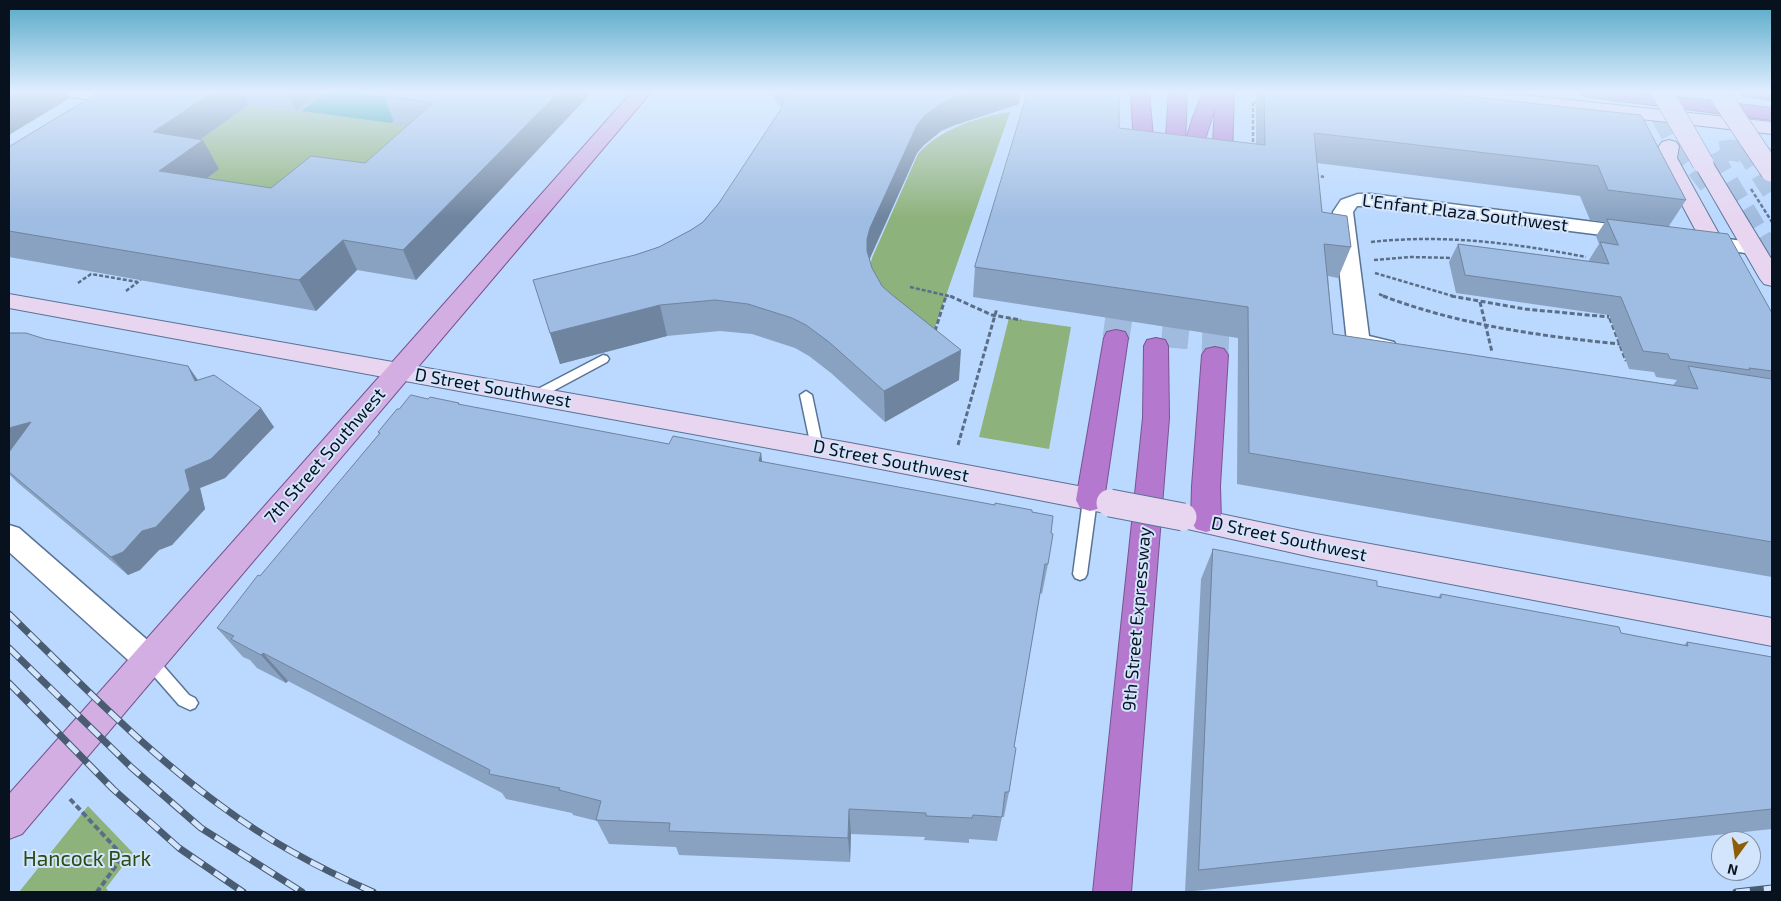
<!DOCTYPE html>
<style>
body{margin:0}
#map{position:relative;width:1781px;height:901px;overflow:hidden;background:#bbd9ff;font-family:"Exo 2",sans-serif}
canvas{display:block}
.frame{position:absolute;inset:0;border:10px solid #08121f;pointer-events:none}
.north{position:absolute;left:1711px;top:831px;width:50px;height:50px;box-sizing:border-box;background:#d3e5fc;border:1px solid #8291a4;border-radius:50%;rotate:194deg;font-size:14px;font-weight:700;line-height:20px;text-align:center;color:#08121f}
.north::after{content:'';display:block;margin:auto;width:18px;height:22px;background:#8c5e05;clip-path:polygon(50% 0,100% 100%,50% 72%,0 100%)}
</style>
<div id="map">
<canvas width="1781" height="901"></canvas>
<div class="frame"></div>
<div class="north">N</div>
</div>
<script>
const ctx = document.querySelector('canvas').getContext('2d');
ctx.lineJoin = 'round';
function paint(path, color) { ctx.fillStyle = color; ctx.fill(path, 'evenodd'); }
function stroke(path, color, width, dash) { ctx.strokeStyle = color; ctx.lineWidth = width; ctx.lineCap = dash ? 'butt' : 'round'; ctx.setLineDash(dash || []); ctx.stroke(path); }
function label(font, color, halo, rows, align = 'center') {
  ctx.font = font + ' "Exo 2",sans-serif'; ctx.lineWidth = 4; ctx.setLineDash([]); ctx.textBaseline = 'middle'; ctx.strokeStyle = halo; ctx.fillStyle = color; for (const [text, x, y, turn = 0] of rows) {
    ctx.save(); ctx.translate(x, y); ctx.rotate((+turn || 0) * Math.PI / 180); ctx.textAlign = isNaN(turn) ? turn : align; if (halo) ctx.strokeText(text, 0, 0); ctx.fillText(text, 0, 0); ctx.restore();
  }
}
paint(new Path2D(`
 M321,92H326L302,110L417,101L351,92H374L425,99L444,132L287,217L170,161L249,105L296,111Z
 M1010,112L927,350L869,270L872,258L918,154C940,129 977,117 1010,112Z
 M1009,318L1071,327L1049,449L979,437Z
 M88,806L133,853L106,888L109,892H19Z`), '#8eb27b');
paint(new Path2D(`
 M326,92H351L417,100L391,123L301,111Z`), '#169696');
stroke(new Path2D(`
 M1661,116L1673,138L1709,184
 M1741,149L1748,154L1772,191
 M1772,159L1732,150L1711,153L1772,256`), '#a0bbdd', 21, [21, 11]);
stroke(new Path2D(`
 M1122,297L1124,283
 M1179,297V292`), '#a0bbdd', 21, [21, 11]);
stroke(new Path2D(`
 M1116,338L1122,296
 M1174,348L1179,296
 M1215,355L1217,297`), '#a0bbdd', 27, [27, 13]);
const lane = new Path2D(`
 M603,355L607,356L609,359L607,362L540,398L536,399L530,395L532,392Z
 M806,391L812,395L823,447L821,450H813L811,447L800,395Z
 M1090,495L1095,496L1097,500L1087,574L1085,578L1080,580L1075,578L1073,574L1083,500L1085,496Z
 M149,653L154,655L189,695L195,698L198,703L195,708L190,710L179,705L144,665L142,660L144,655Z`);
const street = new Path2D(`
 M65,92H109L123,94L125,98L123,102L117,103L73,97L67,96Z
 M1358,194H1371L1634,227L1641,229L1644,233L1641,237L1634,239L1371,206H1357L1353,212L1369,336L1394,342L1397,347L1394,352L1386,354L1350,347L1347,342L1333,212L1341,200Z
 M1701,236L1753,242L1760,244L1763,248L1760,252L1753,254L1694,246L1691,242L1694,238Z
 M9,525L19,528L160,651L164,660L160,669L149,673L138,669L9,552Z`);
const secondary = new Path2D(`
 M1439,92H1497L1772,122V134L1448,97L1442,96Z
 M1669,140L1676,142L1679,146L1677,158L1724,243L1721,248L1713,250L1705,248L1657,158L1659,146L1662,142Z
 M1703,157L1710,159L1713,163L1772,260V286L1764,284L1760,279L1693,163L1696,159Z
 M9,294L850,443L1110,492L1120,495L1124,503L1120,511L1110,514L850,463L9,308Z
 M1183,506L1316,534L1772,618V646L1316,558L1183,528L1173,525L1168,517L1173,509Z`);
const primary = new Path2D(`
 M632,92H651L22,834L9,839V794Z`);
const highway = new Path2D(`
 M1131,92H1149L1154,148L1151,152L1144,154L1137,152L1134,148Z
 M1169,92H1187L1185,143L1193,117L1203,92H1234L1232,158L1229,162L1222,164L1215,162L1212,158L1215,108L1199,158L1192,160L1185,158L1183,155L1175,158L1168,156L1165,152Z
 M1581,92H1635L1772,108V120L1590,97L1584,96Z
 M1741,92H1772V100L1744,96Z
 M1116,330L1125,332L1128,338L1104,500L1100,508L1090,511L1080,508L1076,500L1104,338L1107,332Z
 M1156,338L1165,340L1168,346L1169,418L1131,892H1093L1143,418L1144,346L1147,340Z
 M1215,347L1224,349L1228,355L1220,486L1221,521L1216,529L1206,532L1196,529L1191,521L1192,486L1202,355L1206,349Z`);
stroke(lane, '#587395', 3);
stroke(street, '#587395', 3);
stroke(secondary, '#587395', 2);
stroke(primary, '#785491', 2);
stroke(highway, '#785491', 2);
stroke(new Path2D(`
 M1253,148V102H1258
 M1315,175L1324,177
 M1751,189L1772,222
 M1371,242C1444,234 1514,243 1586,257
 M1374,260L1410,257L1455,258
 M1375,273L1456,297
 M78,283L91,274L138,282L142,278
 M910,287L953,297
 M126,291L138,282
 M1379,294L1386,297
 M946,297L947,294`), '#5b6e87', 2.5, [4, 2]);
stroke(new Path2D(`
 M950,296L992,315L1021,320
 M1383,296C1460,325 1539,336 1620,344
 M1451,296L1525,309L1609,317
 M1480,302L1492,352
 M1607,311L1626,361
 M935,331L946,296
 M958,445L997,308`), '#5b6e87', 3, [5, 2.5]);
stroke(new Path2D(`
 M70,799L123,856L97,892`), '#5b6e87', 4, [6, 3]);
paint(lane, '#fff');
paint(street, '#fff');
paint(secondary, '#e8d6f1');
paint(primary, '#d2aee2');
paint(highway, '#b478cf');
const rail = new Path2D(`
 M9,614C78,681 146,752 224,808C270,842 321,869 373,892
 M9,648L132,768L201,828L302,892
 M9,683L113,789L179,848L243,892
 M1736,892L1772,888`);
stroke(rail, '#4a5c72', 7);
stroke(rail, '#d3e5fc', 5, [14]);
const secondaryBridgeFar1 = new Path2D(`
 M1662,92L1703,163
 M1718,92L1771,171`);
const secondaryBridge = new Path2D(`
 M1110,503L1183,517`);
stroke(secondaryBridgeFar1, '#587395', 22, []);
stroke(secondaryBridge, '#587395', 29, []);
stroke(secondaryBridgeFar1, '#e8d6f1', 21);
stroke(secondaryBridge, '#e8d6f1', 27);
paint(new Path2D(`
 M100,92H321L296,111L249,105L201,139L219,169L207,178L271,188L365,163L407,126L395,125L384,96L387,94L374,92H591V93L416,280L357,270L316,311L9,257V147Z
 M766,92H1020L1019,104L955,125L941,131L924,145L917,153L870,258L869,261L872,268L882,286L959,380L885,422L831,373L809,356L795,348L752,334L720,331L667,336L560,364L550,333L635,255L659,247L691,230L703,222L719,203L781,109V107L772,95Z
 M1258,92H1426L1686,200L1669,226L1772,313V577L1237,484L1238,338L973,297L975,267L1119,95V128L1256,144V102ZM1317,163L1580,196L1590,220L1605,222L1596,236L1599,244L1589,260V261L1458,244L1449,262L1456,293L1609,315L1629,369L1654,372L1656,377L1677,380L1673,385L1333,334L1328,276L1338,278L1351,247L1322,212Z
 M45,339L188,366L198,380L274,427L225,478L200,488L205,509L172,545L159,550L140,570L128,575L18,483L9,474V452Z
 M428,399L459,403L460,405L669,444L761,453L762,462L1032,512L1051,533L1048,564L1042,594L1040,593L1014,747L1009,792L1004,817H1002L997,841L969,839V843L924,840L925,837L851,834L850,862L679,855L676,847L609,844L597,821L573,815L572,813L506,799L502,793L288,681L286,683L257,668L250,660L243,657L217,628L379,434L378,432Z
 M1213,549L1377,586L1438,597L1441,594L1621,633L1684,645L1687,642L1772,657V829L1185,892L1201,579Z`), '#89a2c2');
paint(new Path2D(`
 M16,92H66L70,98L9,135V96Z
 M213,92H243L249,105L170,161L153,132Z
 M287,92H321L296,111Z
 M559,92H591V93L416,280L403,250Z
 M971,92H1020L1019,104L955,125L941,131L924,145L917,153L870,258L867,269V282V239L870,228L917,125L924,116L942,103L957,96Z
 M203,140L219,169L177,200L159,171Z
 M343,240L357,270L316,311L299,280Z
 M660,305L667,336L560,364L550,333Z
 M961,350L959,380L885,422L884,391Z
 M188,366L201,385L195,381Z
 M261,408L274,427L225,478L200,488L205,509L172,545L159,550L140,570L128,575L111,557L185,470Z
 M31,422L48,440L9,451V428Z
 M761,453L765,483L759,461Z
 M263,653L288,681L286,683L261,655Z
 M849,809L851,834L850,862L848,838Z`), '#6f849e');
const building = new Path2D(`
 M9,92H16L9,96Z
 M100,92H213L153,132L203,140L159,171L271,188L311,156L365,163L433,103L384,96L389,92H559L403,250L343,240L299,280L9,231V187H10H9V147Z
 M784,92H971L957,96L942,103L924,116L917,125L870,228L867,239V251L872,268L882,286L891,294L961,350L884,391L829,342L806,325L792,318L748,304L715,300L660,305L550,333L533,280L635,255L659,247L691,230L703,222L719,203L781,109L785,95Z
 M1028,92H1119V128L1265,145L1264,92H1426L1641,115L1686,200L1608,190L1598,166L1314,133L1322,212L1347,216L1351,247L1324,244L1333,334L1698,389L1688,366L1772,379V542L1249,453L1248,307L975,267Z
 M1607,219L1728,234L1772,313V371L1749,368L1750,370L1670,359L1668,354L1643,351L1621,297L1465,275L1458,244L1609,264L1600,242L1618,245Z
 M9,333H26L45,339L188,366L195,381L214,375L261,408L211,459L185,470L190,490L156,527L142,531L123,552L111,557L9,472V452L31,422L9,428Z
 M411,395L428,399L430,397L459,403L458,404L669,444L673,436L761,453L759,461L995,505V503L1032,510V512L1053,516L1051,533L1053,534L1048,564H1045L1014,747L1016,748L1009,792H1005L1002,817L973,815L972,818L926,816V813L849,809L848,838L669,831L670,823L596,820L601,801L559,790L560,788L489,774L490,770L263,653L261,655L231,639L234,636L217,628L258,575L260,576L380,433L378,432L397,409H399Z
 M1213,549L1377,581V586L1441,598V594L1619,627L1621,633L1688,646L1687,642L1772,657V809L1199,870Z`);
paint(building, '#9fbce2');
stroke(building, '#6f849e', 1);
const sky = ctx.createLinearGradient(0, 0, 0, 218);
sky.addColorStop(0, '#54a8c7');
sky.addColorStop(0.42, '#e0eeff');
sky.addColorStop(1, '#e0eeff00');
ctx.fillStyle = sky;
ctx.fillRect(0, 0, 1781, 218);
label('18px', '#08121f', '#d3e5fc', [
 ["L'Enfant Plaza Southwest",1465,213,7],
 ["D Street Southwest",493,388,10],
 ["7th Street Southwest",325,456,-49],
 ["D Street Southwest",891,461,11],
 ["D Street Southwest",1289,539,12],
 ["9th Street Expressway",1137,619,-85]
]);
label('21px', '#2b4d14', '#d3e5fc', [
 ["Hancock Park",87,859]
]);
</script>
